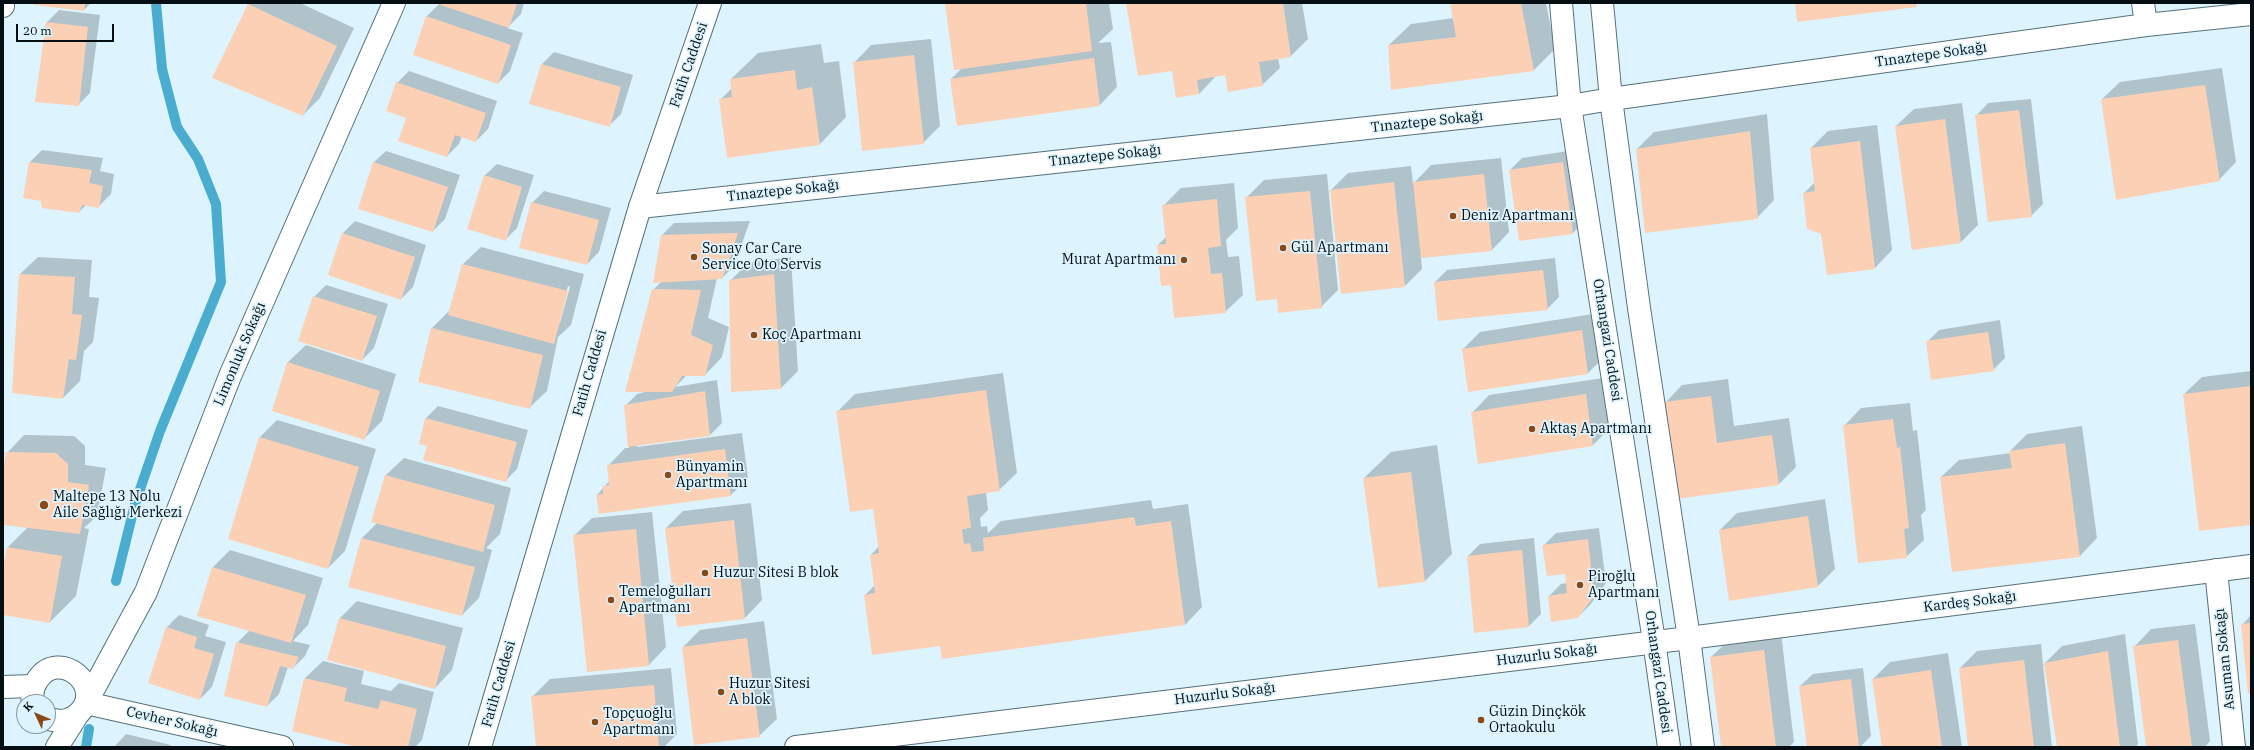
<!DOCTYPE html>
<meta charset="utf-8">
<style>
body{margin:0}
#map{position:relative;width:2254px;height:750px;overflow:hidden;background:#ddf4fe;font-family:"IBM Plex Serif",serif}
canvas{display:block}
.frame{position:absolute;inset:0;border:4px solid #050f13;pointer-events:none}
.north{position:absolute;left:16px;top:694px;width:40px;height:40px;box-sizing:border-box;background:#ddf4fe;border:1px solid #8798a0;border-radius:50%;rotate:314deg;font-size:11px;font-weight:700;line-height:16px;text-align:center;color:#050f13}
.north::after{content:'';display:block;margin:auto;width:14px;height:18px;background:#8a4817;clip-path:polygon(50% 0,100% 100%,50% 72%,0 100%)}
.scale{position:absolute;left:16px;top:24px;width:98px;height:18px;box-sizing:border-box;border:2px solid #050f13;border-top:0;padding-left:5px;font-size:12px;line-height:14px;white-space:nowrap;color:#050f13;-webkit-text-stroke:3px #ddf4fe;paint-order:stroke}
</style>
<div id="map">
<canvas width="2254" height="750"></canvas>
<div class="frame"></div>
<div class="north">K</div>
<div class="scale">20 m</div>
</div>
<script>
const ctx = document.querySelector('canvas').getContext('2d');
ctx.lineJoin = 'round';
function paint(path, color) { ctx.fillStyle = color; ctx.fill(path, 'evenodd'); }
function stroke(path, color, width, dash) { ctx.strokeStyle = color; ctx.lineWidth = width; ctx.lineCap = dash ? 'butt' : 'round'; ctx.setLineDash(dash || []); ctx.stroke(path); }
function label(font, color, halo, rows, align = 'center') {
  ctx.font = font + ' "IBM Plex Serif",serif'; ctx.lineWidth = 3.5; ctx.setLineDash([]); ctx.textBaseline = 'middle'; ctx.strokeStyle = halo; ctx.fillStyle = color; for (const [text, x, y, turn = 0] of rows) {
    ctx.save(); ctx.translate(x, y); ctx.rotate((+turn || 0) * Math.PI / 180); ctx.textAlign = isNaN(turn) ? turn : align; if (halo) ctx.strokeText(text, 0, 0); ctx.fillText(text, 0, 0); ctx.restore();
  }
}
paint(new Path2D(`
 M36,3H91L84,10Z
 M250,3H300L354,28L320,98L303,115L249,5Z
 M437,3H524L521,14L507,28L523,33L510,71L498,83L426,17L439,4Z
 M946,3H1109L1113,29L1098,43L1111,42L1117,87L1100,105L958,125L951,79L962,68Z
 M1127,3H1302L1308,39L1291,56L1278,58L1280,68L1262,85L1226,74L1216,76L1199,94L1173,70Z
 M1451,3H1546L1555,49L1534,70L1389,45L1411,24L1454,18Z
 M59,10L100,15L90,93L78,105L36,101L47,22Z
 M931,39L940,126L923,143L854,63L871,45Z
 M821,44L824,63L839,61L846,117L820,144L720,100L732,88L731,79L758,53Z
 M554,52L633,75L621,114L609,126L542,64Z
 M2222,68L2236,162L2219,180L2102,99L2120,82Z
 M409,71L497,101L488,129L476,141L462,136L459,144L447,156L407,117L397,83Z
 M2031,99L2043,204L2031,216L1976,116L1988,103Z
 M1962,103L1978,225L1961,242L1912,249L1896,126L1914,109Z
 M1767,114L1774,200L1757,218L1637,149L1654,132Z
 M1877,125L1892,250L1875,268L1828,274L1822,233L1804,193L1815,182L1811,148L1828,131Z
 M42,150L103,158L100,171L114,174L111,194L99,206L86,205L79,212L30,162Z
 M1575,150L1585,221L1573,233L1510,170L1522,158Z
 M386,151L460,175L445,219L433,231L373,163Z
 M1501,158L1509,232L1492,250L1421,258L1422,269L1405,286L1331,190L1348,173L1411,166L1413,184L1431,165Z
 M497,164L534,175L517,228L505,240L484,176Z
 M1327,174L1338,290L1321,307L1277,298L1246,198L1264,180Z
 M1234,183L1238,228L1226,240L1228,257L1239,256L1243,295L1225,312L1172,284L1158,245L1166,237L1164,205L1181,188Z
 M544,191L611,208L599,252L587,264L532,203Z
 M355,221L426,245L413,287L401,299L329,275L343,233Z
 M750,221L734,266L722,278H717L708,318L729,327L722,357L705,375H687L675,387L717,380L722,423L710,435L637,445V447L742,433L748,478L731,495H597L610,480L608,466L625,448H629L625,406L637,394L645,392L653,290L661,282L662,235L674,223Z
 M481,247L584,274L571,325L558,337L547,391L529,408L432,328L449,311L463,264ZM568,286L570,287L560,323H558Z
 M38,257L92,260L89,297L99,298L93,342L84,351L80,381L63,398L20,274Z
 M791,257L798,371L781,388L730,281L748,263Z
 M1555,258L1559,297L1547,309L1435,282L1447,270Z
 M326,285L388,304L374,348L362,360L314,297Z
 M1599,313L1605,356L1588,373L1463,349L1480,332Z
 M2000,320L2005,358L1993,370L1927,342L1939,330Z
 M306,345L396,374L382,421L364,439L273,410L288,362Z
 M2251,371V524L2184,394L2202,377Z
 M1003,373L1017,473L999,490L986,492L988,510L980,518L981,527L987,526L988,533L1001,521L1151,500L1153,509L1188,504L1202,607L1185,625L941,645L865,595L875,585L871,555L879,546L874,508L837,412L855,394Z
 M1603,378L1610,428L1593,445L1479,463L1472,413L1489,395Z
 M1728,379L1734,426L1789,418L1796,467L1779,484L1677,498L1665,403L1682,385Z
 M1910,403L1913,431L1917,430L1926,510L1921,515L1924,540L1906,557L1844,426L1861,408Z
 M438,406L528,430L517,469L505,481L420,443L426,418Z
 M277,420L376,449L345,551L328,568L229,538L260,437Z
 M2082,426L2097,538L2080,556L1941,477L1959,460L2011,453L2010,451L2027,434Z
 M24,435L74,436L85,446V465L106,468L97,516L84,528L89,529L76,596L50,622L3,614V574L8,547L28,527L3,524V476L7,453Z
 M1437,445L1452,554L1425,581L1379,587L1364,478L1391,452Z
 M404,458L511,488L500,534L486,548L492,550L479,598L462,615L362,538L378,522L373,521L386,475Z
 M1825,499L1835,569L1818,586L1730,600L1720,530L1737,513Z
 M751,503L762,600L745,618L666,528L683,511Z
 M652,512L666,647L649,665L574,536L592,518Z
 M1599,528L1606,583L1590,605L1578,617L1549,596L1561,584L1567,583L1566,573L1544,545L1556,533Z
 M1534,538L1541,614L1529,626L1468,556L1480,544Z
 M230,550L323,578L308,625L293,641L310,645L305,656L293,668L288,667L279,694L267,706L237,643L250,630L213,567Z
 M357,601L463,628L452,670L435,688L340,618Z
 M179,615L209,625L205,636L226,642L212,687L200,699L166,628Z
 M2251,615V692L2242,625Z
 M764,621L777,719L759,736L683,647L700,630Z
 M2195,624L2210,741L2205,747H2147L2134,647L2151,629Z
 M1781,633L1794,742L1789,747H1722L1711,657L1729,640Z
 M2125,634L2138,744L2136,747H2058L2045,665H2043L2052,747H1969L1960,668L1977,651L2041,644L2043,665L2062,646Z
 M1948,653L1962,747H1883L1873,679L1890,662Z
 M323,661L364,671L361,684L391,691L399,683L434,692L422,740L415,747H362L293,730L305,678Z
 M671,668L677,734L664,747H537L532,697L550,679Z
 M1863,668L1871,736L1860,747H1808L1800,686L1813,674Z
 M126,734L171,745L170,747H114Z`), '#0003');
stroke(new Path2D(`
 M116,581L135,504L160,431L221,282L216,204L198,159L177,127L162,69L156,3
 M86,747L89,729`), '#4aacce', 10);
paint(new Path2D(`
 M35,3H85L84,11L34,5Z
 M435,3H517L509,28Z
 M945,3H1086L1092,51L954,70Z
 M1126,3H1283L1291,57L1259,62L1263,86L1228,92L1225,75L1197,80L1199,94L1176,98L1172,71L1138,76Z
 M1450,3H1521L1534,71L1391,90L1388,45L1456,37Z
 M1795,3H1916L1917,7L1797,22Z
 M248,4L337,46L303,116L212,78Z
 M426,16L511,45L498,84L413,55Z
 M46,22L88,27L79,106L35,102Z
 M914,55L924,144L862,151L853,62Z
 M1094,58L1100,106L957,126L950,79Z
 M541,64L621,87L610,127L529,104Z
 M795,70L797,90L812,87L820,145L727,158L719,99L732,97L730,79Z
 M396,82L486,113L476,142L455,135L447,157L398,141L406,118L386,111Z
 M2205,85L2220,181L2116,200L2101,99Z
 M2019,110L2032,217L1988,222L1975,115Z
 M1945,119L1961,243L1912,250L1895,126Z
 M1750,131L1758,219L1645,233L1636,149Z
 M1860,141L1875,269L1827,275L1821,234L1807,229L1803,193L1815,191L1810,148Z
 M29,162L92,170L89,183L103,186L99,208L82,205L79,213L42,208L41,201L23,198Z
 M373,162L448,187L433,232L358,209Z
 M1563,162L1573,234L1519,241L1509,170Z
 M1484,174L1492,251L1421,258L1413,182Z
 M484,175L522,187L506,241L467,229Z
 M1394,182L1405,287L1341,294L1330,190Z
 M1310,191L1322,308L1278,313L1277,299L1256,301L1245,197Z
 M1217,199L1221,246L1208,248L1211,274L1222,273L1226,313L1174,318L1171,285L1161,286L1157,245L1166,244L1162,205Z
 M531,202L599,220L587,265L519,248Z
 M342,233L415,257L401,300L328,275Z
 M738,233L722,279L653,283L661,235Z
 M462,264L568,291L554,344L448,315Z
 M1543,270L1548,310L1438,321L1434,282Z
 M19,274L75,277L72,314L82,315L76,360L69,359L63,399L12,393Z
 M774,274L781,389L731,392L729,280Z
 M652,289L701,290L691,335L713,345L705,376H682L672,392H625Z
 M313,296L377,316L362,361L298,341Z
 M431,328L543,355L530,409L418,382Z
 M1582,330L1588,374L1468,392L1462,349Z
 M1988,332L1994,371L1931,380L1926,341Z
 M287,362L380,391L365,440L272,411Z
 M2251,386V525L2199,531L2183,394Z
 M986,390L1000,491L967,496L971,528L962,529L964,544L970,543L972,552L984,551L983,538L1134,517L1136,526L1171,521L1185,625L942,659L940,646L872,655L864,595L875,593L870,555L879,553L873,509L850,512L836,411Z
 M705,391L710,436L628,447L624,405Z
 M1586,394L1593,446L1478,464L1471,412Z
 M1711,396L1717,443L1772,435L1779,485L1676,499L1664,402Z
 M425,418L517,442L506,482L423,460L427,446L419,444Z
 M1893,419L1897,448L1900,447L1909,528L1904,529L1907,558L1858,563L1843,425Z
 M259,437L359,467L328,569L228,539Z
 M2065,443L2080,557L1952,572L1940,477L2012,468L2009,451Z
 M725,449L731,496L599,514L596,495L603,494V486L609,485L607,465Z
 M6,452L56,453L68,464V482L89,485L80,534L3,525V470Z
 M1411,472L1425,582L1378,588L1363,478Z
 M385,475L495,505L483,552L371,522Z
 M1808,516L1818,587L1729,601L1719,530Z
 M734,520L745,619L677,627L665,528Z
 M636,529L649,666L587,672L573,535Z
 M361,538L475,567L462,616L348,587Z
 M1588,539L1594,596L1578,618L1551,622L1548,596L1567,593L1565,574L1547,576L1542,545Z
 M7,547L62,556L50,623L3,615V568Z
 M1522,550L1529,627L1474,633L1467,556Z
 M212,567L306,595L291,643L197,616Z
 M339,618L446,646L435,689L327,660Z
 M2251,623V693H2248L2241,624Z
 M166,627L197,637L194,648L214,654L200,700L148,683Z
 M747,638L760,737L694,745L682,647Z
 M2178,640L2192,747H2146L2133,646Z
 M236,642L299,657L293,669L280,666L267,707L224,696Z
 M1764,650L1776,747H1721L1710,657Z
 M2108,651L2120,747H2057L2044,663Z
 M2024,660L2034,747H1968L1959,668Z
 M1931,670L1942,747H1882L1872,679Z
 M304,678L347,688L344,701L378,709L381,700L417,709L408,747H357L292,731Z
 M1851,679L1859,747H1807L1799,686Z
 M654,685L659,747H536L531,696Z`), '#fcd0b5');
const street = new Path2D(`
 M2143,3L2146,25
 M3,6V3
 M1611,99L2146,25L2251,14
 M640,207L1570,106
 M2216,570L2234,747
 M3,687L33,686
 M33,702C31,693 33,686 38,679C59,648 106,686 79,713C70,722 60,722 48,719
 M57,747L76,717
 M282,747L86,703L146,592L230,376L394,3
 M796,747L1689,638L2251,566`);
const secondary = new Path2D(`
 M1561,3L1570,106L1654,641L1669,747
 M1602,3L1611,99L1639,308L1689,638L1703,747
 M1570,106L1611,99
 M480,747L640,207L710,3`);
stroke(street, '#56707a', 24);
stroke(secondary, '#56707a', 24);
stroke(street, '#fff', 22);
stroke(secondary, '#fff', 22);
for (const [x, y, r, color] of [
 [1453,216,4,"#8a4817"],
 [1283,248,4,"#8a4817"],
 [694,257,4,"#8a4817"],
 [1184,260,4,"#8a4817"],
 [754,335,4,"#8a4817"],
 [1532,429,4,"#8a4817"],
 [668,475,4,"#8a4817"],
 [44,505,5,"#8a4817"],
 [705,573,4,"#8a4817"],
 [1580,585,4,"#8a4817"],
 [611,600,4,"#8a4817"],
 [721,692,4,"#8a4817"],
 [1481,720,4,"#8a4817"],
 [595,722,4,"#8a4817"]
]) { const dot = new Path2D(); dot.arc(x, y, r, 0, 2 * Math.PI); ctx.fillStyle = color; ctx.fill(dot); stroke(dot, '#ddf4fe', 1.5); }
label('14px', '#050f13', '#ddf4fe', [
 ["Tınaztepe Sokağı",1931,55,-8],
 ["Fatih Caddesi",689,65,-71],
 ["Tınaztepe Sokağı",1427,122,-6],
 ["Tınaztepe Sokağı",1105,156,-6],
 ["Tınaztepe Sokağı",783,191,-6],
 ["Orhangazi Caddesi",1607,340,81],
 ["Limonluk Sokağı",240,354,-67],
 ["Fatih Caddesi",590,373,-74],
 ["Kardeş Sokağı",1970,602,-7],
 ["Huzurlu Sokağı",1547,655,-7],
 ["Asuman Sokağı",2225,659,-96],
 ["Orhangazi Caddesi",1658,672,82],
 ["Fatih Caddesi",499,684,-74],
 ["Huzurlu Sokağı",1225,694,-7],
 ["Cevher Sokağı",172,722,13]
]);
label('14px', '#050f13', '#ddf4fe', [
 ["Deniz Apartmanı",1461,216],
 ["Gül Apartmanı",1291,248],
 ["Sonay Car Care",702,249],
 ["Service Oto Servis",702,265],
 ["Murat Apartmanı",1176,260,"right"],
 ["Koç Apartmanı",762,335],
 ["Aktaş Apartmanı",1540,429],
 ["Bünyamin",676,467],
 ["Apartmanı",676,483],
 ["Maltepe 13 Nolu",53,497],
 ["Aile Sağlığı Merkezi",53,513],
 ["Huzur Sitesi B blok",713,573],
 ["Piroğlu",1588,577],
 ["Apartmanı",1588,593],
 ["Temeloğulları",619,592],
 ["Apartmanı",619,608],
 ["Huzur Sitesi",729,684],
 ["A blok",729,700],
 ["Güzin Dinçkök",1489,712],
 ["Ortaokulu",1489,728],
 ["Topçuoğlu",603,714],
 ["Apartmanı",603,730]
], 'left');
</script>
